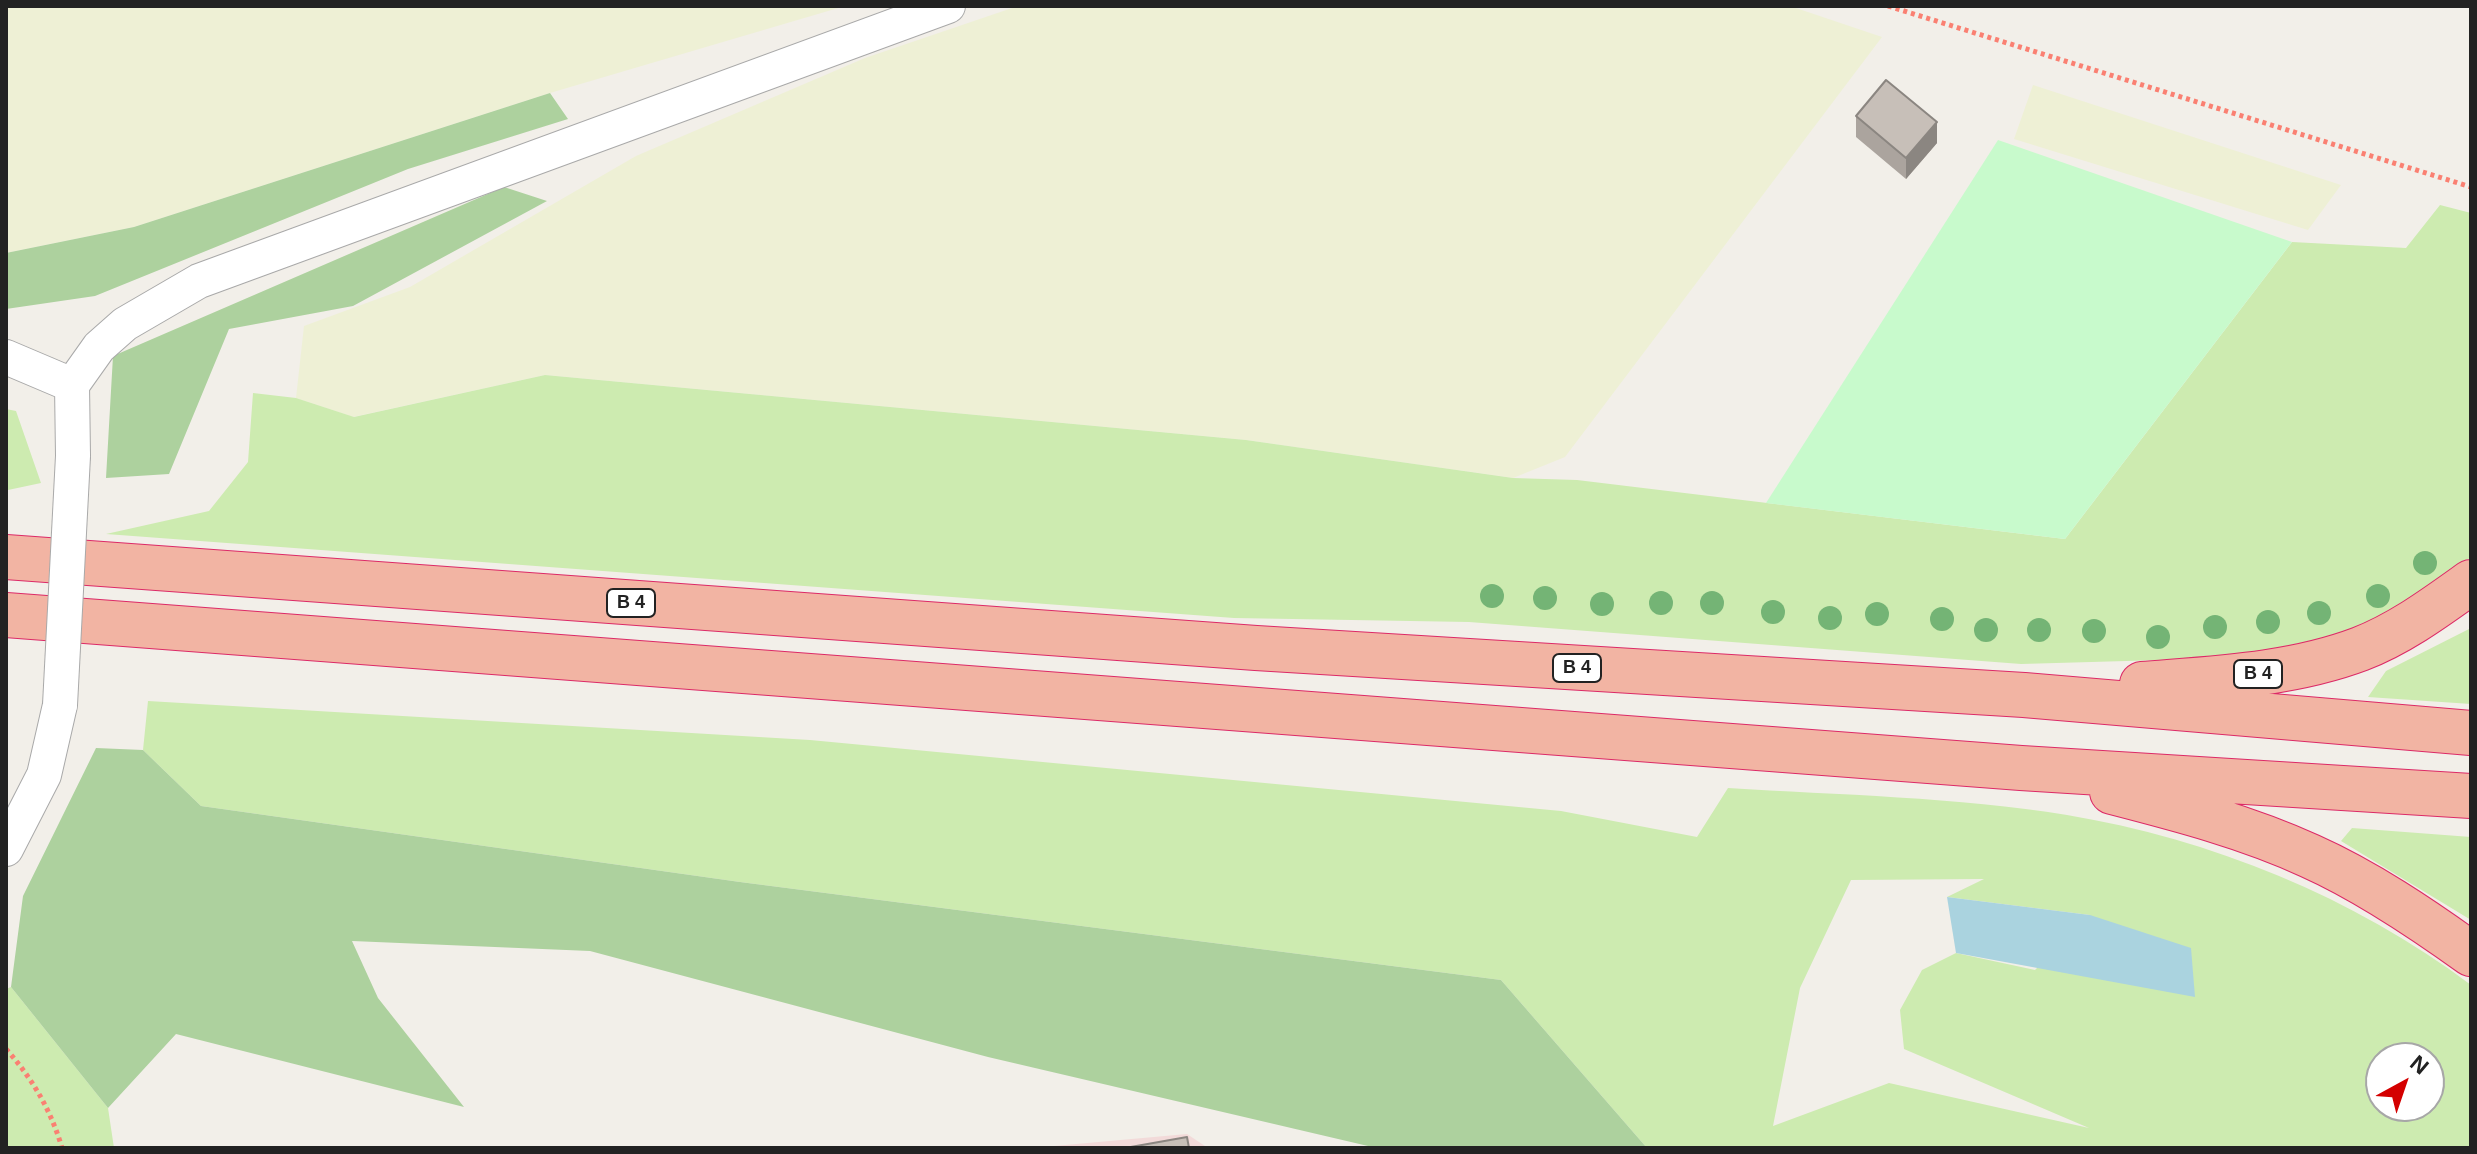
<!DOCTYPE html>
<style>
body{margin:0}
#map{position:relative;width:2477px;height:1154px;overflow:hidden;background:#f2efe9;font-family:Helvetica,sans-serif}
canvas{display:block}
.frame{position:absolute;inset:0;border:8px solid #222;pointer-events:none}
.north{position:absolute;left:2365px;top:1042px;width:80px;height:80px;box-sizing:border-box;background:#fff;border:2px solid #a7a7a7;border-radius:50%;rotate:40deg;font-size:22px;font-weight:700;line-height:32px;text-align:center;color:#222}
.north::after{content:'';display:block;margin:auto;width:28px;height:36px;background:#d40000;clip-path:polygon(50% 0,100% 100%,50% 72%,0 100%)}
</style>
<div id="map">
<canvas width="2477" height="1154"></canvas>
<div class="frame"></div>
<div class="north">N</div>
</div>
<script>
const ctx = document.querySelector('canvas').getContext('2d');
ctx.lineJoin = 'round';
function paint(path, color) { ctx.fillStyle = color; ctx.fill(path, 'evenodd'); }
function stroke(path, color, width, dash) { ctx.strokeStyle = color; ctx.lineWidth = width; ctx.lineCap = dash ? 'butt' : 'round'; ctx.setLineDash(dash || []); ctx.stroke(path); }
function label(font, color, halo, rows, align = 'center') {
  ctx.font = font + ' Helvetica,sans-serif'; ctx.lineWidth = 7; ctx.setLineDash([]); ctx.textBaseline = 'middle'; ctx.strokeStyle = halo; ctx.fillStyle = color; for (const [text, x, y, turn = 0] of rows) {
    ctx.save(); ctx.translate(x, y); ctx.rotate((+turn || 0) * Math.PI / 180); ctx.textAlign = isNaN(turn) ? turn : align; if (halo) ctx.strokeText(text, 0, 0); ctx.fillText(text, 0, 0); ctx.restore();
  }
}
paint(new Path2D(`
 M1187,1134L1208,1148H1032Z`), '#f2dad9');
paint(new Path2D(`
 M6,6H845L550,93L134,227L6,253Z
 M1018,6H1790L1882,37L1565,457L1513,478L1246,440L545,375L353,417L296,398L304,326L410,287L636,156L865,58Z
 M2033,85L2341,185L2308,230L2014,139Z`), '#eef0d5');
paint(new Path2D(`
 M2440,205L2471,213V557L2398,611L2337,635L2232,658L2021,664L1469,622L1234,618L106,534L209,511L248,462L253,393L296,398L354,417L545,375L1246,440L1513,478L1577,480L2065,539L2292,242L2406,248Z
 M6,409L16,411L41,483L8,490L6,487Z
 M2471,628V704L2368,697L2386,671Z
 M148,701L810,740L1561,811L1697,837L1728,788C1838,795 1958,797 2067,815C2211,839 2354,897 2471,985V1148H1647L1501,980L740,882L201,806L143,750ZM1984,879L1947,897L2090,915L2035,970L1956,953L1922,970L1900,1010L1904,1049L2089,1128L1889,1083L1773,1126L1800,988L1851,880ZM2381,1058H2429V1106H2381Z
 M2352,828L2471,837V920L2341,841Z
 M11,987L108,1108L114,1148H6V989Z`), '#cdebb0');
paint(new Path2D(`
 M550,93L568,119L408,169L95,296L6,309V253L134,227Z
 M504,187L547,201L353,306L229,329L169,474L106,478L113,356Z
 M96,748L143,750L201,806L740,882L1501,980L1647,1148L1368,1146L988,1057L590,951L352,941L378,998L464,1107L176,1034L108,1108L11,987L23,896Z`), '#add19e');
paint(new Path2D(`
 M1998,140L2292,242L2065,539L1766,503Z`), '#c8facc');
paint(new Path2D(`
 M1947,897L2090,915L2191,948L2195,997L1956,953Z`), '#aad3df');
const minor = new Path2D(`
 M6,357L72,385
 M73,456L72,385L99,347L125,324L199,281L948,6
 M6,849L44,775L60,705`);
const trunk = new Path2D(`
 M6,557L1256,648L2024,695L2471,733
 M6,615L2021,768L2471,796
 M2142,684C2215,678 2291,675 2360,649C2401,633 2436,607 2471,582
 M2112,792C2178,809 2247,827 2310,856C2366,881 2421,918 2471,954`);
stroke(minor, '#a9a9a9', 36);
stroke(trunk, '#dc2a67', 46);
stroke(new Path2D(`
 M1888,6L2471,187
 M6,1049C32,1078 51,1110 62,1148`), '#fa8072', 5, [4, 4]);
stroke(minor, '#fff', 34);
stroke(trunk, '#f2b4a3', 44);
const minorBridge = new Path2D(`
 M60,705L73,456`);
stroke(minorBridge, '#a9a9a9', 36, []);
stroke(minorBridge, '#fff', 34);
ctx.fillStyle = '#74b475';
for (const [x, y] of [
 [2425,563],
 [1492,596],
 [2378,596],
 [1545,598],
 [1661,603],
 [1712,603],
 [1602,604],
 [1773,612],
 [2319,613],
 [1877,614],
 [1830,618],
 [1942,619],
 [2268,622],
 [2215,627],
 [1986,630],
 [2039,630],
 [2094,631],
 [2158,637]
]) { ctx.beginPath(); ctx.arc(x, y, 12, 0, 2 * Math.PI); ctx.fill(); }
paint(new Path2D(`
 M1856,116L1937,143L1906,179L1856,137Z`), '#aba49e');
paint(new Path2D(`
 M1937,122V143L1906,179V158Z`), '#8b8681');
const building = new Path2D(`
 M1886,80L1937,122L1906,158L1856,116Z
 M1187,1137L1189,1148H1125Z`);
paint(building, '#c7bfb8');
stroke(building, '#8b8681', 2);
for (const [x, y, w] of [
 [631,603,48],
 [1577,668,48],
 [2258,674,48]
]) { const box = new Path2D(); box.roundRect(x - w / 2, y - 14, w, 28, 6); ctx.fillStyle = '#fff'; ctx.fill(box); stroke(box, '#222', 2); }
label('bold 18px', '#222', null, [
 ["B 4",631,603],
 ["B 4",1577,668],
 ["B 4",2258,674]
]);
</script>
